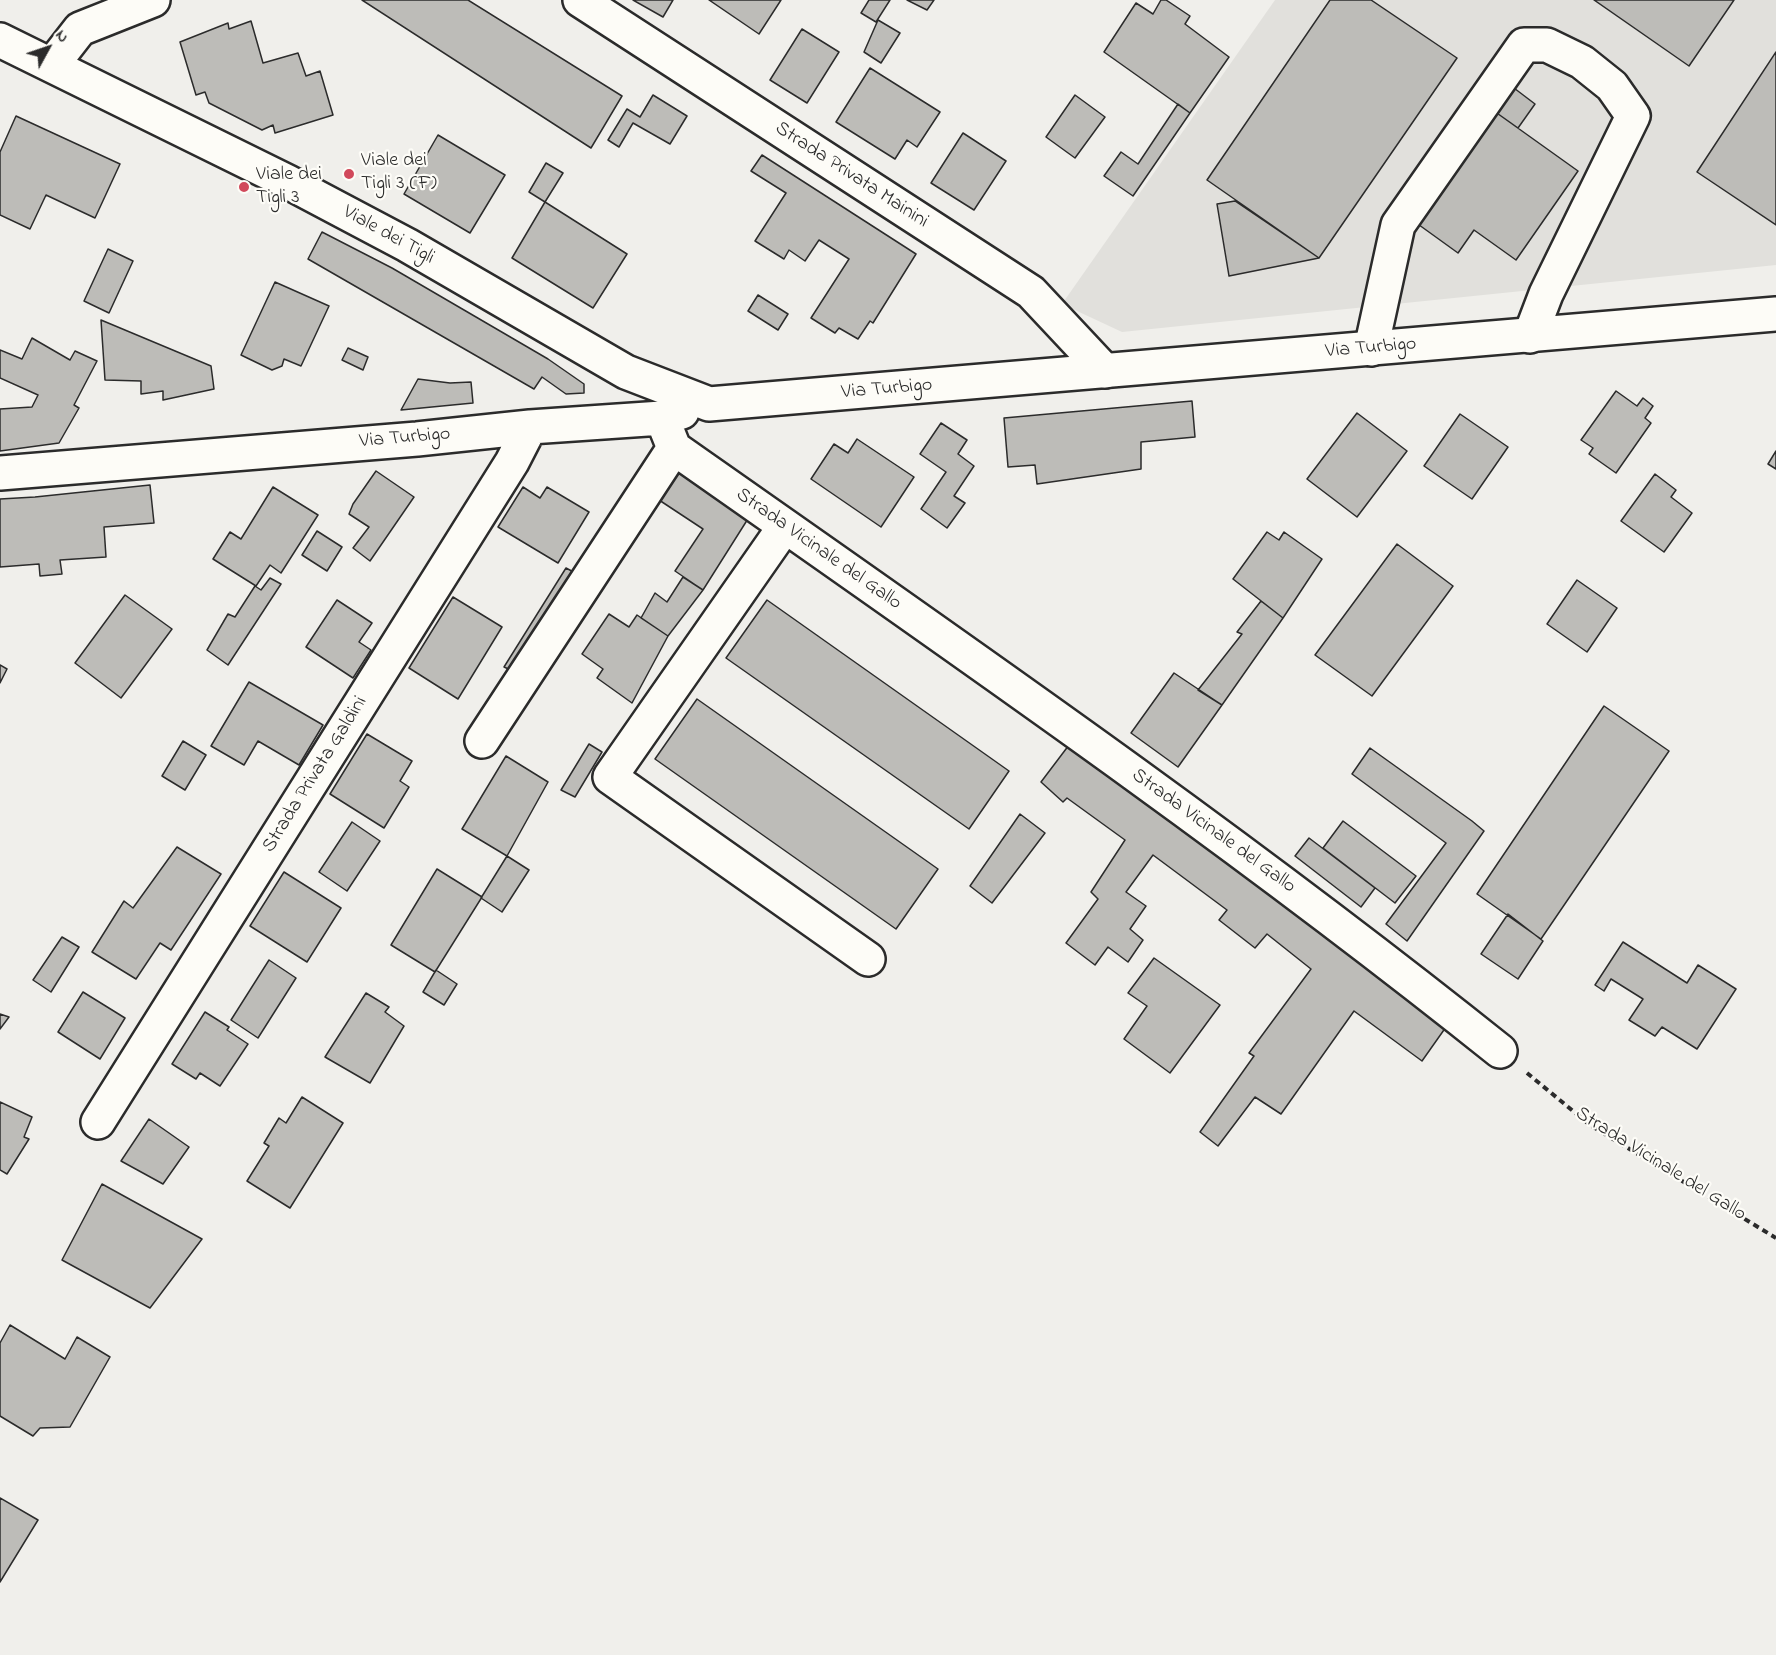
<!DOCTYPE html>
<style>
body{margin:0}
#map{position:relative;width:1776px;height:1655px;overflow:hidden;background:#f0efeb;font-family:"Indie Flower",sans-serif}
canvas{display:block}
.north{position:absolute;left:18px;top:18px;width:60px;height:60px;-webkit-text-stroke:4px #fdfcf7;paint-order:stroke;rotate:50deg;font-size:16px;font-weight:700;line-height:24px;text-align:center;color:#2b2b2b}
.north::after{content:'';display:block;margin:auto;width:21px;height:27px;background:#2b2b2b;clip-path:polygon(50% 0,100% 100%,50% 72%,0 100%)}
</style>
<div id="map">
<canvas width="1776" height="1655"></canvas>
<div class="north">N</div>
</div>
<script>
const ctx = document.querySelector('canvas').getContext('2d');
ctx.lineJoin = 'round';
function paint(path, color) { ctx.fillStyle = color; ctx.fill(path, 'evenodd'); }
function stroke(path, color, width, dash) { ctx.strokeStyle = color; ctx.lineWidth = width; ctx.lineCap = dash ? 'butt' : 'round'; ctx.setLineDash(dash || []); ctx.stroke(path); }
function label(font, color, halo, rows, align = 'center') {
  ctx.font = font + ' "Indie Flower",sans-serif'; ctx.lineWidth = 4.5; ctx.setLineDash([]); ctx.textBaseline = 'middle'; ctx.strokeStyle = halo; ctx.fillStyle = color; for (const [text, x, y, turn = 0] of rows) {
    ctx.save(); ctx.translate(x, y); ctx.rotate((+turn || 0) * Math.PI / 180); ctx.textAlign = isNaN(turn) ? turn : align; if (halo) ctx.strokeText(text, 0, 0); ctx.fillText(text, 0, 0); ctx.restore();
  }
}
paint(new Path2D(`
 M1275,0H1776V265L1122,332L1062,304Z`), '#e1e0dc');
const building = new Path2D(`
 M362,0H468L622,96L591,148Z
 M633,0H673L663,17Z
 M709,0H781L759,34Z
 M869,0H890L876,22L861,13Z
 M907,0H934L927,10Z
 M1161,0H1166L1190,16L1185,24L1229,57L1190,113L1104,52L1136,3L1153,14Z
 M1330,0H1371L1457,58L1319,258L1207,180Z
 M1594,0H1734L1689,66Z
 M878,20L900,33L881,63L864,52Z
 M251,21L263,63L298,53L306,76L320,71L333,115L275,133L273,125L262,130L209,103L205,92L196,95L180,42L228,23L229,29Z
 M802,29L839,52L807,103L770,80Z
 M1776,52V225L1697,172Z
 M870,68L940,112L917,147L907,140L895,159L836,122Z
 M1510,85L1535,104L1518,128L1494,111Z
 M653,95L687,116L670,144L633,123L619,147L608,140L627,109L640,117Z
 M1075,95L1105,117L1075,158L1046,137Z
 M1178,104L1190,113L1133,196L1104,176L1121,152L1138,164Z
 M1494,111L1578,171L1516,260L1474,230L1458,253L1415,222Z
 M16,116L120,164L95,218L46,195L30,229L0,215V152Z
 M963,133L1006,161L974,210L931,183Z
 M438,135L505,175L470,233L404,194Z
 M762,155L916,254L873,323L870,321L858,339L839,328L835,333L811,318L849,259L819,240L805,261L789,250L784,259L755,241L786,193L751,171Z
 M546,163L563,173L545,202L529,192Z
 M1235,201L1319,258L1229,276L1217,204Z
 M545,202L627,254L593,308L512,258Z
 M322,232L392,268L548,359L584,384V393L566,394L542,377L534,389L308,259Z
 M108,249L133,261L109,313L84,301Z
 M275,282L329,306L301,366L284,359L282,366L272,370L241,355Z
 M758,295L788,314L778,330L748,311Z
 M101,320L211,366L214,389L163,400V391L141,394V381L105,380Z
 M32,338L70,360L75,351L97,361L74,405L79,408L59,443L0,451V409L32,407L38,395L0,378V350L22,359Z
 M348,348L368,357L363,370L342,360Z
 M418,379L450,383L471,382L473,403L401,410Z
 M1616,391L1637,406L1643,398L1653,406L1645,418L1651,423L1616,473L1589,454L1593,448L1581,440Z
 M1192,401L1195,437L1141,442V469L1037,484L1035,465L1008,467L1004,418Z
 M1357,413L1407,451L1357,517L1307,479Z
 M1460,414L1508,447L1472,499L1424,466Z
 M941,423L967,440L958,454L974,466L954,496L965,503L947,528L921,509L946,472L920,454Z
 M857,439L914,477L881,527L811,479L834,444L848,453Z
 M1776,451V469L1768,464Z
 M679,468L751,514L703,590L675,571L703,529L656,498Z
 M376,471L414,497L370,561L353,548L369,527L349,514L353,504Z
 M1655,474L1676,490L1671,497L1692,513L1664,552L1621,521Z
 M150,485L154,523L104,527L106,557L60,560L62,574L40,576L39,564L0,567V499L35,497Z
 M273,487L318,515L281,573L270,565L256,586L213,559L230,532L241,539Z
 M523,487L540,498L547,487L589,512L558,563L498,527Z
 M317,531L342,547L327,571L302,555Z
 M1267,532L1279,540L1284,532L1322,559L1283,618L1233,579Z
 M1397,544L1453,586L1372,696L1315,655Z
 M566,568L583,577L522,675L504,667Z
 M683,577L703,590L668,636L641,618L655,593L667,602Z
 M270,578L281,584L228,665L207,650L228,614L235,617L255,586L261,590Z
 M1577,580L1617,608L1587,652L1547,624Z
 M125,595L172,629L121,698L75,663Z
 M453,597L502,627L458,699L409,668Z
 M337,600L372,623L359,642L371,650L353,678L306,647Z
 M767,600L1009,771L969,829L726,658Z
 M1261,601L1283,618L1222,705L1198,690L1242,634L1237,632Z
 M609,614L629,627L637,615L668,636L632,703L597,678L603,669L582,654Z
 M0,665L7,669L0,683Z
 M1174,673L1222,705L1178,767L1131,733Z
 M249,682L323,725L299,765L258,741L244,765L211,746Z
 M697,699L938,869L896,929L655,759Z
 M1604,706L1669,751L1541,939L1477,894Z
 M367,734L412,761L400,781L409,787L384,828L330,794Z
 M183,741L206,755L185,790L162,776Z
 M589,744L602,752L575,797L561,790Z
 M1069,745L1178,822L1446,1027L1422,1061L1354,1011L1281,1114L1255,1097L1218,1146L1200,1132L1254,1056L1249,1053L1311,969L1267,934L1255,948L1219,920L1227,910L1153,855L1126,892L1146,906L1130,929L1143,940L1128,962L1108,947L1095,965L1066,943L1098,899L1091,892L1125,840L1067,798L1063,802L1041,782Z
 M1370,748L1472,821L1484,831L1407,941L1386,924L1446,843L1352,774Z
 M506,756L548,782L507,856L462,829Z
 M1020,814L1045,833L992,903L970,886Z
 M1343,821L1416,876L1395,903L1323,848Z
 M352,822L380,841L347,891L319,872Z
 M1309,838L1375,888L1361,907L1295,856Z
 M177,847L221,874L171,950L160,943L136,979L92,952L124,901L133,908Z
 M507,856L529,870L502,912L481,898Z
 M437,869L482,897L435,972L391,945Z
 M284,872L341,908L307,962L250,926Z
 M1508,914L1543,941L1518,979L1481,954Z
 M62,937L79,947L51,992L33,980Z
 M1623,942L1687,983L1698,965L1736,989L1697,1049L1662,1027L1655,1036L1629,1020L1643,999L1611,979L1604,991L1595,985Z
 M1154,958L1220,1005L1170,1073L1124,1039L1147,1006L1128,993Z
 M269,960L296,978L258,1038L231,1020Z
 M436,970L457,984L444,1005L423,992Z
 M83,992L125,1018L100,1059L58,1032Z
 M366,993L389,1007L385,1012L404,1026L370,1083L325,1057Z
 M205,1012L229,1027L227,1030L248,1044L220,1086L200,1073L196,1079L172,1064Z
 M0,1014L9,1017L0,1029Z
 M302,1097L343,1123L290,1208L247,1181L269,1146L264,1143L279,1118L286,1123Z
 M0,1102L32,1117L24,1137L29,1139L7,1174L0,1170Z
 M149,1119L189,1147L163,1184L121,1161Z
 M102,1184L202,1239L150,1308L62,1260Z
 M10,1325L65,1359L77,1337L110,1357L70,1427L40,1428L33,1436L0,1416V1343Z
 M0,1498L38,1520L0,1582Z`);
paint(building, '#bdbcb8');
stroke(building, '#2b2b2b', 1.5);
const minor = new Path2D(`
 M580,0L1031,292L1105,371
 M52,65L80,29L153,0
 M1371,349L1398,225L1524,45H1547L1582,62L1612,86L1633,116L1546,294L1530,336
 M662,418L674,448C953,644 1234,838 1500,1051
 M0,473L417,439L530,427L662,418L682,412
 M785,526L610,777L868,959
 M482,741L674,448
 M98,1122L512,462L530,427`);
const major = new Path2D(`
 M0,40L288,182L407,245L626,372L709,404L1776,314`);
stroke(minor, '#2b2b2b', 38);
stroke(major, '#2b2b2b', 38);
stroke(new Path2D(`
 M1527,1073L1590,1125L1776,1238`), '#2b2b2b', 4, [6, 4.5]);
stroke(minor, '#fdfcf7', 33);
stroke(major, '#fdfcf7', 33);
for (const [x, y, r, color] of [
 [349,174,6,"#d1495b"],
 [244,187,6,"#d1495b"]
]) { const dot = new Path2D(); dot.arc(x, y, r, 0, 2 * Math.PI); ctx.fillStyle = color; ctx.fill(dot); stroke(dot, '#fdfcf7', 2); }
label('20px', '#2b2b2b', '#fdfcf7', [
 ["Viale dei",361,162],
 ["Tigli 3 (F)",361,185],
 ["Viale dei",256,176],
 ["Tigli 3",256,199]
], 'left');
label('20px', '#2b2b2b', '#fdfcf7', [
 ["Strada Privata Mainini",851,176,33],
 ["Viale dei Tigli",388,236,29],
 ["Via Turbigo",1371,349,-5],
 ["Via Turbigo",887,390,-5],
 ["Via Turbigo",405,439,-5],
 ["Strada Vicinale del Gallo",818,550,35],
 ["Strada Privata Galdini",316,775,-58],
 ["Strada Vicinale del Gallo",1213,832,36],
 ["Strada Vicinale del Gallo",1660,1165,32]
]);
</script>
